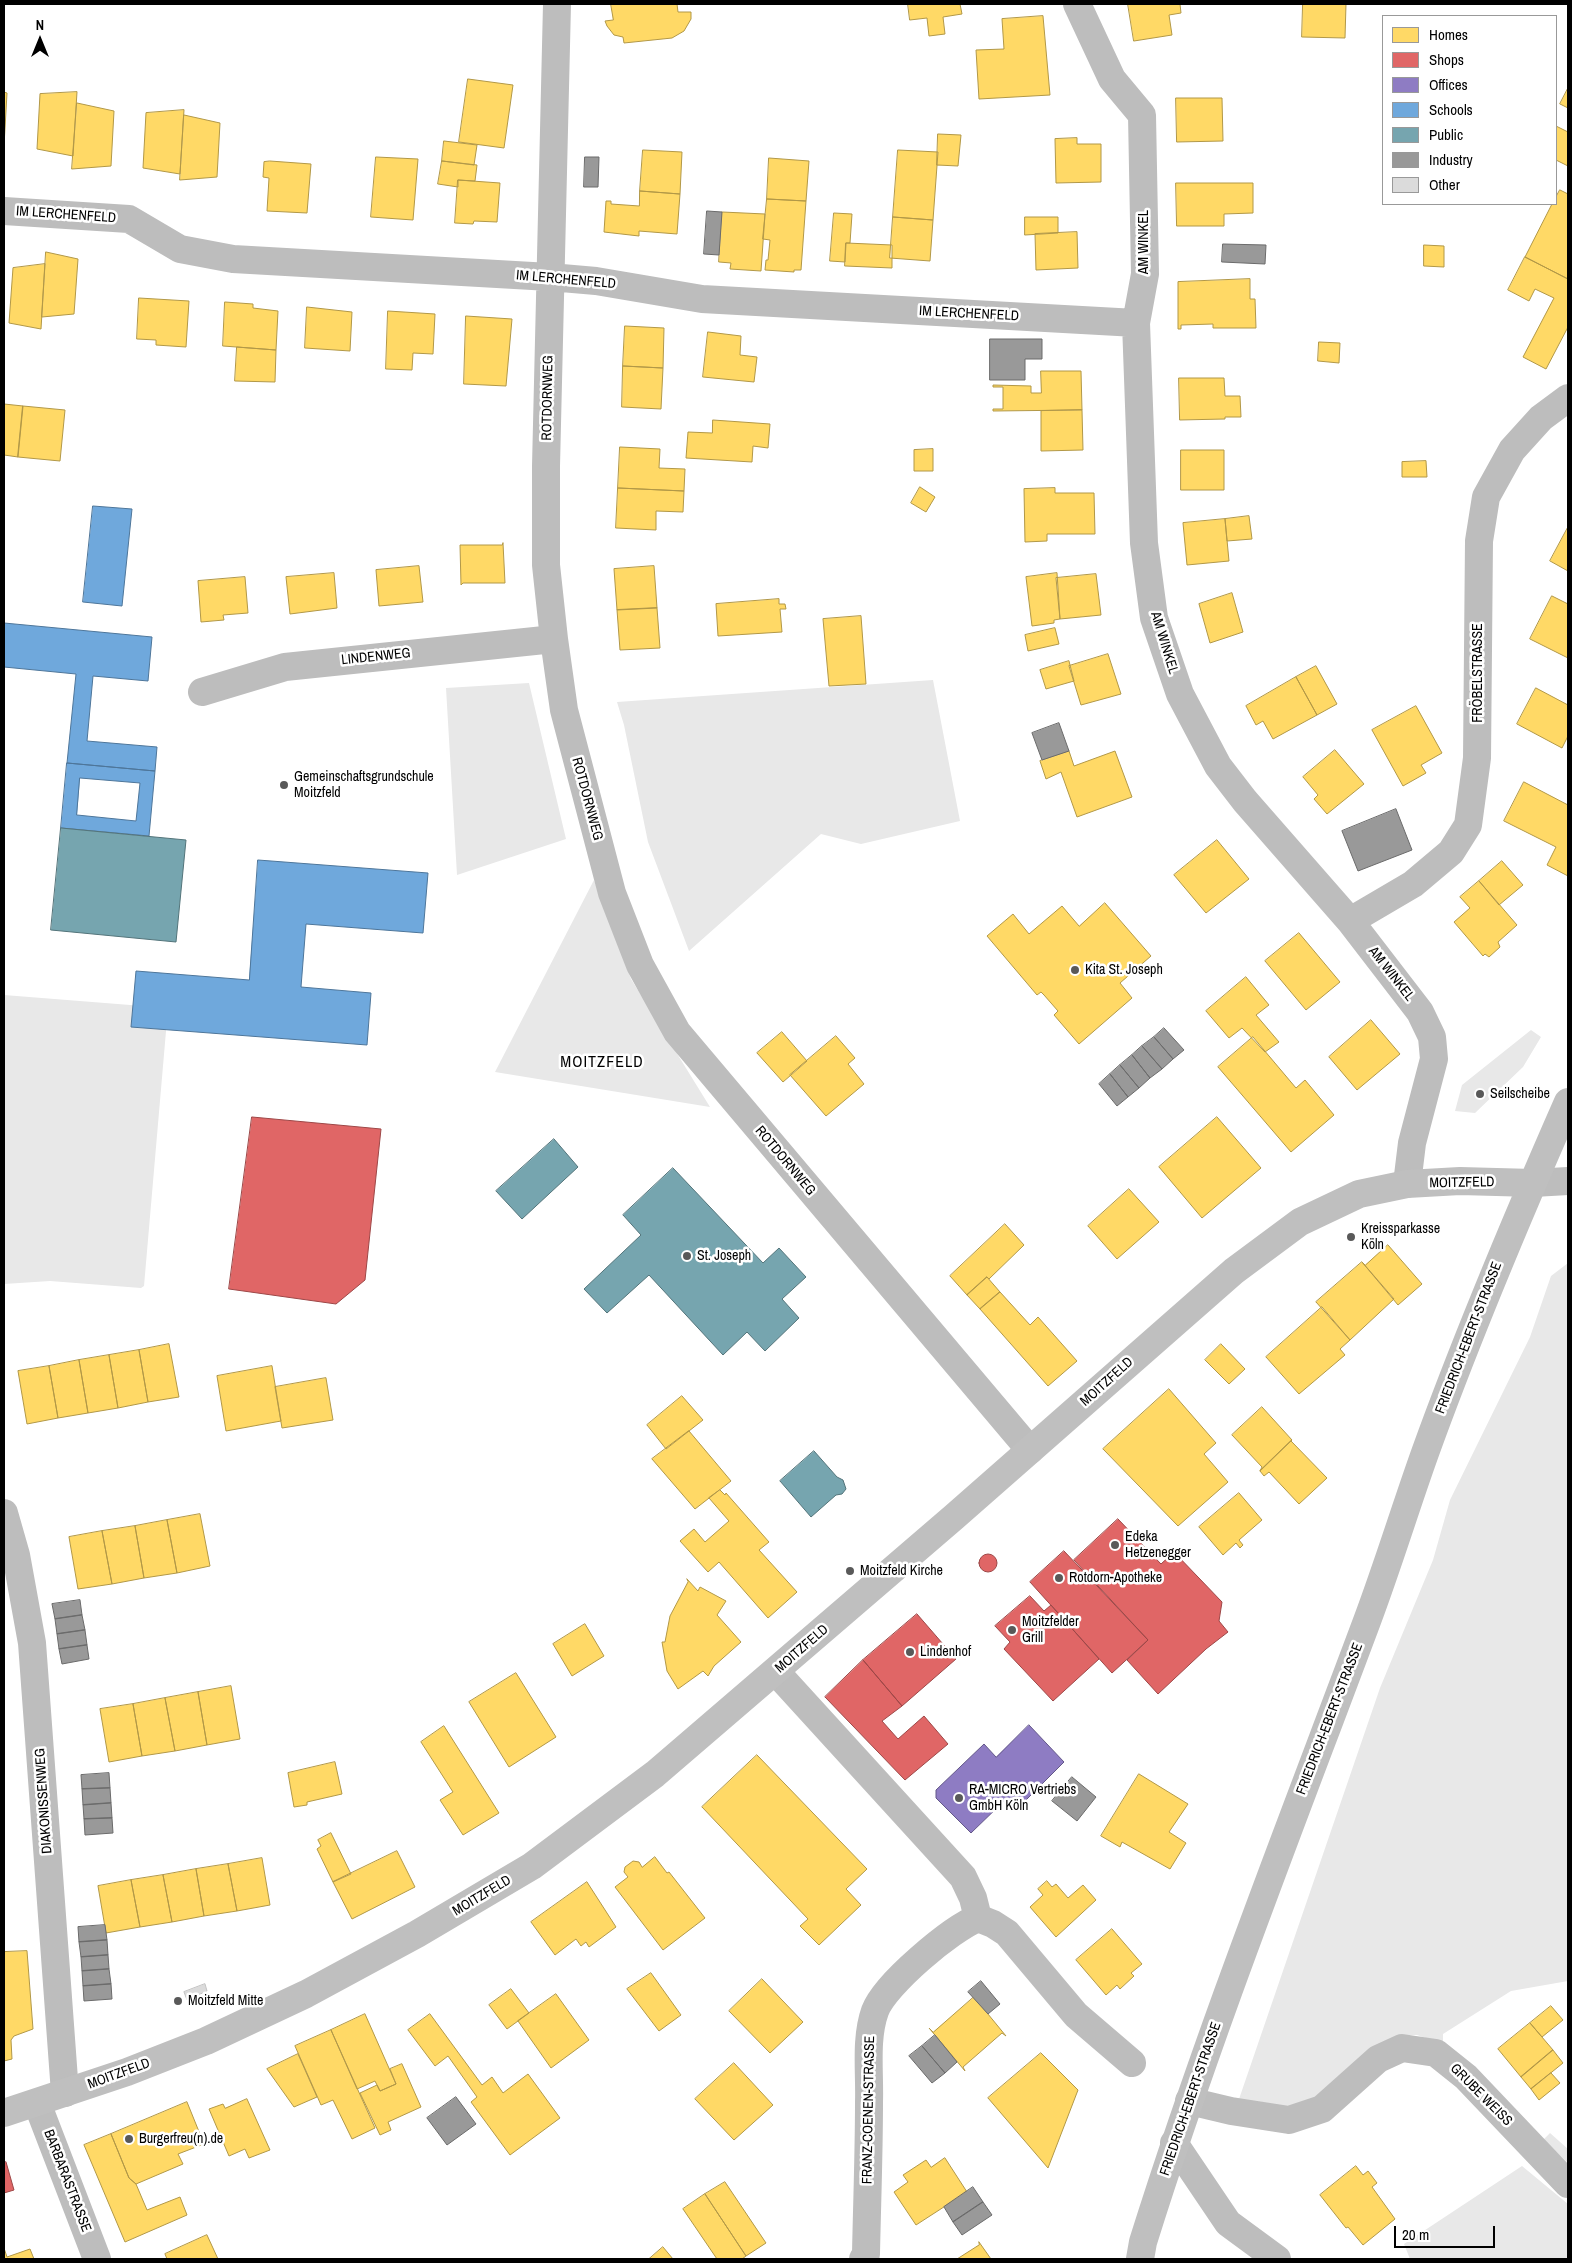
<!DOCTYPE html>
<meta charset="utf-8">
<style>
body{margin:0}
#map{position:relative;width:1572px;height:2263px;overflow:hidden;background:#fff;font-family:"Archivo Narrow",sans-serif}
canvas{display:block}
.frame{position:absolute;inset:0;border:5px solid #000;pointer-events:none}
.legend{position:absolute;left:1382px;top:15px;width:175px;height:190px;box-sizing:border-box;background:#fff;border:1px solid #999;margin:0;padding:6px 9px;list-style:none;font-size:15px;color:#000}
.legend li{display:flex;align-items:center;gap:10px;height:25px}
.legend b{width:25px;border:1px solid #999}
.north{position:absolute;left:15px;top:15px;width:50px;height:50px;-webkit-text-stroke:4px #fff;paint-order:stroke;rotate:0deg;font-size:14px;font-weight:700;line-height:20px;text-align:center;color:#000}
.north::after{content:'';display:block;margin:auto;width:18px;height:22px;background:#000;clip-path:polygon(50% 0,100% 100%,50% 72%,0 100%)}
.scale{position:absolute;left:1394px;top:2226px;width:101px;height:22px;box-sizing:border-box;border:2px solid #000;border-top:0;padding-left:6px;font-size:15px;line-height:18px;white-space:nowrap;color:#000;-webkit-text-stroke:4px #fff;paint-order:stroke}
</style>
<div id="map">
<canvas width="1572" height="2263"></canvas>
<div class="frame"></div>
<ul class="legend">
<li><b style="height:14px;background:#ffd966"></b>Homes</li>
<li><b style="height:14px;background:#e06666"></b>Shops</li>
<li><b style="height:14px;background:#8e7cc3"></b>Offices</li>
<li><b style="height:14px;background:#6fa8dc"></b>Schools</li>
<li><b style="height:14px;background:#76a5af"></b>Public</li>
<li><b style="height:14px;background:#999"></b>Industry</li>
<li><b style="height:14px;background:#dbdbdb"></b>Other</li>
</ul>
<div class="north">N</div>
<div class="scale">20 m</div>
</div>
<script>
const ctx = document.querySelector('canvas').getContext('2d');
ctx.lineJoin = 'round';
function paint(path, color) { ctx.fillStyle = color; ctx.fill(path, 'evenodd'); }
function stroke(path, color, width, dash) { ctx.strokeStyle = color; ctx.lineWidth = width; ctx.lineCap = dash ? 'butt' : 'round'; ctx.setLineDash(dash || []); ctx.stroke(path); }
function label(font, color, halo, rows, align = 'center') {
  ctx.font = font + ' "Archivo Narrow",sans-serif'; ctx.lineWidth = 5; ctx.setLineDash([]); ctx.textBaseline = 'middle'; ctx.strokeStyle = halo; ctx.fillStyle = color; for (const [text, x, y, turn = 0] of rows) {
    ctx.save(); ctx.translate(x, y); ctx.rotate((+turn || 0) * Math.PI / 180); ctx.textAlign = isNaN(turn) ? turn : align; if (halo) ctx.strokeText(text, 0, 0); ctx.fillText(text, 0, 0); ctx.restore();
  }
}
paint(new Path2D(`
 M933,680L960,821L861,844L821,834L689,951L648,842L624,725L617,702Z
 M529,683L566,839L457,875L446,688Z
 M594,880L631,979L710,1107L495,1072Z
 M4,995L168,1008L144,1286L141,1288L50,1281L4,1284Z
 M1531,1030L1541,1037L1523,1067L1475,1113L1455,1111L1462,1085Z
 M1568,1263V1981L1511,1991L1443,2034V2044L1417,2035H1403L1332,2092L1289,2114L1238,2102L1380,1688L1433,1560L1450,1500L1530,1337L1551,1276Z
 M1550,2133L1568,2149V2163L1543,2140Z
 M1522,2166L1568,2204V2259H1410L1404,2244Z`), '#e8e8e8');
const homes = new Path2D(`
 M611,4H677L678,12H691V19L684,31L672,38L624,43L623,37L614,35L607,26L605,21L613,20Z
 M908,4H960L962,14L943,17L945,34L929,36L927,18L910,20Z
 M1128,4H1180L1181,13L1169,15L1172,35L1134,41Z
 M1303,4H1346L1345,38L1302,37Z
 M1043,16L1050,95L979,99L976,50L1004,49L1002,19Z
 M468,79L513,85L504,148L459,142Z
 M1568,88V108L1560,104Z
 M4,92L7,93L4,146Z
 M77,92L73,156L37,149L40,94Z
 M1176,98H1222L1223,141L1177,142Z
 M77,103L114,111L111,166L72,169Z
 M184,110L180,174L143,168L146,113Z
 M184,115L220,123L217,177L180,180Z
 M1556,126L1568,132V166L1556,160Z
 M938,134L961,135L958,166L937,165Z
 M1077,138V144H1101V182L1056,183L1055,139Z
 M444,141L477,145L474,165L442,161Z
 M643,150L682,152L680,194L640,191Z
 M898,150L938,152L933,220L893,217Z
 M376,157L418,159L413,220L371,217Z
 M769,158L809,161L806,201L767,199Z
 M270,161L311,164L307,213L267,211L269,178L263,177L264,162Z
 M442,161L477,165L475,181L458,180V187L438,184Z
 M458,180L500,183L497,222L474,221L473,224L455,223Z
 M1176,183H1253V213L1224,214V226H1177Z
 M1560,190L1568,194V279L1525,257L1552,204H1556V197Z
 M640,191L680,194L677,234L639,231V236L604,232L606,201H611V204L639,206Z
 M767,199L806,201L801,270H794V272L765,270L766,260H768L770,240L763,239Z
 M722,212L765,214L761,271L730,269L731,263L719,262Z
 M834,213L852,214L850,243H846L845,262L830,261Z
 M893,217L933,220L930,261L890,258Z
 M1025,217H1058V233L1025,235Z
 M1077,232L1078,268L1036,270L1035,234Z
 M846,243L892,245V268L845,266Z
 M1424,245L1444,246V267L1424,266Z
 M46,252L78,259L74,314L42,317Z
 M1525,257L1568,279V327L1546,369L1523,357L1554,298L1535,289L1529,301L1508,290Z
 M45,264L41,329L9,323L13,268Z
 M1250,279V299H1255L1256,328H1213V324L1181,325V329H1178V282Z
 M139,298L189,301L186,347L156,345V340L137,339Z
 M225,302L253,304V308L278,311L276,350L223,346Z
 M307,307L352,312L350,351L305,348Z
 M388,311L435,314L433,354L413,353L412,370L386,369Z
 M466,316L512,319L506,386L464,384Z
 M625,326L664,328L663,368L623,366Z
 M708,332L741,336L740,355L757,357L754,382L703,377Z
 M1319,342L1340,343L1339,363L1318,361Z
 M237,347L276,350L275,382L235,381Z
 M623,366L663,368L661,409L622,407Z
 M1041,371H1081L1082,410L993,411V409H1003V387H993V385L1031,386V393H1041Z
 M1179,378H1224L1225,396H1240L1241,417H1225V419L1180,420Z
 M4,404L23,406L18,457L4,455Z
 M23,406L65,410L60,461L18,457Z
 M1082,410L1083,450L1041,451V411Z
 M713,420L770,424L768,448L753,446L752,462L686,458L688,432L712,433Z
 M620,447L660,449L659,468L685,469L684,491L618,488Z
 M933,449V471H914V450Z
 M1181,450H1224V490H1181Z
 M1426,461L1427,477H1402V462Z
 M920,487L935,497L926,512L911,503Z
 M618,488L684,491L683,512L656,511V530L616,528Z
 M1055,488V493H1094L1095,534H1047V541L1025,542L1024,489Z
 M1249,516L1252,539L1227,541L1225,519Z
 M1225,519L1229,561L1187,565L1183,523Z
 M1568,527V571L1550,561Z
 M503,543L505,583H463L461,585L460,545H502Z
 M419,566L423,602L379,606L376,570Z
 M654,566L657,608L617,610L614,569Z
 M334,573L337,608L290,614L286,577Z
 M1057,573L1060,619L1054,620V623L1032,626L1026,577Z
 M1096,574L1101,615L1060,619L1056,578Z
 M245,577L248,613L223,615L224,620L201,622L198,581Z
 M1232,593L1243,632L1210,643L1199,604Z
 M1552,596L1568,604V658L1530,639Z
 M779,599V604H785L786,609H780L782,632L718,636L716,604Z
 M657,608L660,648L620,650L617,610Z
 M861,616L866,684L829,686L823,619Z
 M1055,628L1059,644L1028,651L1025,635Z
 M1108,654L1121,694L1081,705L1069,666Z
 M1069,661L1074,681L1046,689L1040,670Z
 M1316,666L1337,704L1317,715L1296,677Z
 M1296,677L1317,715L1273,739L1263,721L1256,725L1246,706Z
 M1536,688L1568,705V736L1562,748L1517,724Z
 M1416,706L1442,753L1421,765L1426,773L1403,786L1372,730Z
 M1335,750L1364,784L1327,814L1314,799L1318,795L1303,777Z
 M1069,751L1074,766L1115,751L1132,797L1077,817L1061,772L1046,779L1040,761Z
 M1524,782L1568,805V876L1547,865L1556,847L1504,821Z
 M1217,840L1249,879L1206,913L1174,875Z
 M1502,861L1523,885L1499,905L1479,881Z
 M1479,881L1517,925L1498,942L1500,947L1489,957L1485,954L1483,956L1454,922L1470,908L1460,897Z
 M1105,903L1151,956L1120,983L1132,998L1079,1044L1054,1015L1058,1011L1044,995L1041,992L1037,995L987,936L1013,914L1029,934L1062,906L1079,926Z
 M1299,933L1340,982L1306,1010L1265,961Z
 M1246,977L1269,1005L1256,1015L1279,1042L1265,1052L1242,1028L1229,1038L1206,1011Z
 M1371,1020L1400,1054L1357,1090L1329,1057Z
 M782,1032L807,1061L783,1082L757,1053Z
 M836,1036L855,1058L848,1064L864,1084L826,1116L790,1075Z
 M1253,1037L1296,1088L1305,1080L1334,1115L1291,1152L1218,1067Z
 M1217,1117L1261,1168L1202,1218L1159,1167Z
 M1129,1189L1159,1222L1117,1259L1088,1226Z
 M1005,1224L1024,1245L989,1279L987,1277L967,1295L950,1276Z
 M1388,1245L1422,1284L1398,1305L1362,1262L1365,1265Z
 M1362,1262L1394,1299L1350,1340L1316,1302Z
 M987,1277L1000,1292L980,1309L967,1295Z
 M1000,1292L1030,1325L1038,1317L1077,1361L1048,1386L980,1309Z
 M1322,1307L1350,1340L1340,1349L1345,1355L1299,1394L1266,1357Z
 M169,1344L179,1397L148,1402L139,1350Z
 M1221,1344L1245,1369L1229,1384L1205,1360Z
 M139,1350L148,1402L118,1408L109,1355Z
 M109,1355L118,1408L88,1413L79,1360Z
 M79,1360L88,1413L58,1418L49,1366Z
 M49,1366L58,1418L27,1424L18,1371Z
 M272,1366L281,1421L226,1431L217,1376Z
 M326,1378L333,1420L282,1428L275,1387Z
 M1169,1389L1216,1443L1204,1454L1228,1482L1178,1526L1103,1449Z
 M682,1396L703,1420L666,1449L647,1425Z
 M1262,1407L1292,1440L1260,1471L1262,1467L1232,1435Z
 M689,1431L731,1481L695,1509L652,1459Z
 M1291,1441L1327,1478L1299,1504L1269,1472L1264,1476L1260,1471Z
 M720,1490L725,1495L726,1493L769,1542L759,1550L797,1592L768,1618L719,1562L708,1572L680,1541L694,1529L705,1542L729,1521L709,1498Z
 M1239,1493L1262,1520L1239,1540L1243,1545L1240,1548L1236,1543L1223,1555L1199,1527Z
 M200,1514L210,1566L177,1573L167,1520Z
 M167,1520L177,1573L144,1578L135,1526Z
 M135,1526L144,1578L112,1584L102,1531Z
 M102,1531L112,1584L78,1589L69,1537Z
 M687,1579L698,1591L700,1587L726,1601L717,1615L741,1642L714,1666L708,1676L703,1671L678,1689L667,1671L662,1642H665L670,1616L688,1582Z
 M585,1624L604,1656L572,1676L553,1644Z
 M516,1673L556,1737L509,1767L469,1702Z
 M231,1686L240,1739L207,1745L198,1692Z
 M198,1692L207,1745L175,1751L165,1698Z
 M165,1698L175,1751L142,1756L133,1704Z
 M133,1704L142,1756L109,1762L100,1709Z
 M444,1726L499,1813L463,1835L440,1800L453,1792L421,1742Z
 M757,1755L867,1869L846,1889L861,1905L819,1945L800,1926L808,1919L702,1807Z
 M335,1762L342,1794L307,1802V1805L294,1807L288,1773Z
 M1139,1774L1188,1804L1169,1832L1186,1843L1170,1869L1122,1842L1120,1847L1101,1836Z
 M331,1833L351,1874L333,1882L317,1849L321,1846L318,1840Z
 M397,1851L415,1887L352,1919L333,1882Z
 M655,1857L667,1873L669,1872L705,1918L663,1950L615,1887L628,1877L624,1872L625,1867L633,1861L639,1862L642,1867Z
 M262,1858L270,1905L237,1911L228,1864Z
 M228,1864L237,1911L204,1916L196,1869Z
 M196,1869L204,1916L172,1922L163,1875Z
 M163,1875L172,1922L140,1927L131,1880Z
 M131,1880L140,1927L106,1933L98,1886Z
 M1047,1881L1052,1887L1056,1884L1068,1898L1083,1885L1096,1900L1056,1937L1030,1907L1043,1895L1038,1889Z
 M587,1882L616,1927L589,1947L586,1942L581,1946L576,1939L555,1955L531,1922Z
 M1112,1929L1142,1964L1131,1973L1134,1976L1120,1989L1117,1985L1106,1995L1076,1960Z
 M27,1951L33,2029L14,2036L11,2040L12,2059L4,2061V1952Z
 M651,1973L681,2015L659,2031L627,1989Z
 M762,1979L803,2022L770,2053L729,2011Z
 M511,1989L529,2013L507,2029L489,2005Z
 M556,1994L589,2040L551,2068L518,2021Z
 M974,1997L1006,2036L1002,2033L963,2067L965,2071L929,2028L933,2032Z
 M1551,2006L1563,2020L1542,2037L1530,2023Z
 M365,2014L396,2084L380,2091L375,2081L357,2089L331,2030Z
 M430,2014L482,2085L492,2077L503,2093L528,2074L560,2118L510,2155L471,2102L477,2097L448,2056L435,2066L408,2030Z
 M1530,2023L1553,2050L1521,2077L1498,2049Z
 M331,2030L375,2128L352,2139L333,2100L321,2105L295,2046Z
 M1553,2050L1563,2063L1531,2089L1521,2077Z
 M1041,2053L1078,2090L1048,2168L988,2098Z
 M298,2054L317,2097L294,2107L267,2069Z
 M734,2063L773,2105L734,2140L695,2099Z
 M402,2064L421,2107L388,2122L391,2130L380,2135L360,2093L377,2085L380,2091L396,2084L390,2069Z
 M1551,2073L1560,2083L1539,2100L1531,2089Z
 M247,2099L270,2150L249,2158L245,2149L229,2156L209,2109L223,2104L225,2108Z
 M187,2102L204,2144L178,2154L183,2164L136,2184L129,2178L111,2134Z
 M111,2134L129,2178L136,2184L147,2210L180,2197L187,2215L125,2242L84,2145Z
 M945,2158L967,2192L916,2225L894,2192L908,2182L903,2175L926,2160L931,2167Z
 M1356,2166L1363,2175L1368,2171L1377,2183L1372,2187L1395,2219L1363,2245L1348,2227L1346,2228L1320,2195Z
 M725,2182L766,2243L746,2256L705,2194Z
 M705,2194L746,2256L742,2259H717L683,2209Z
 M207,2235L218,2259H167L165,2254Z
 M979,2242L991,2259H957L979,2245Z
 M663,2247L673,2259H649Z
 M4,2248L7,2257L30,2249L34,2259H4Z`);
paint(homes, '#ffd966');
stroke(homes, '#b29847', 1);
const shops = new Path2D(`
 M252,1117L381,1129L365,1280L336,1304L229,1289Z
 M1118,1519L1161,1564L1174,1552L1222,1602L1219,1621L1228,1632L1206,1649L1158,1694L1127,1660L1148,1640L1074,1560Z
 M1064,1551L1148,1640L1112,1673L1030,1582Z
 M979 1563a9 9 0 1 1 18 0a9 9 0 1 1-18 0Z
 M1030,1596L1044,1611L1051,1605L1099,1659L1053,1701L1004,1649L1010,1642L995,1626Z
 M917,1614L956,1659L902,1706L863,1660Z
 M863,1660L902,1706L882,1721L898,1739L924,1716L948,1744L905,1780L825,1697Z
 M6,2162L14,2190L4,2193V2163Z`);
paint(shops, '#e06666');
stroke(shops, '#9d4747', 1);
const offices = new Path2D(`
 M1029,1725L1064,1762L1014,1812L1004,1801L971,1833L936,1798V1790L984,1744L996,1757Z`);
paint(offices, '#8e7cc3');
stroke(offices, '#635788', 1);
const schools = new Path2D(`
 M93,506L132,509L122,606L83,602Z
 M4,623L152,637L148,681L93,676L87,741L157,747L155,771L67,763L76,674L4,667Z
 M67,763L155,771L149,836L61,828ZM80,778L140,783L136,821L77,815Z
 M258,860L428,873L423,933L306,924L301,987L371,993L367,1045L131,1027L136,971L249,980Z`);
paint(schools, '#6fa8dc');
stroke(schools, '#4e769a', 1);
const public = new Path2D(`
 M61,828L186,840L176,942L51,930Z
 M554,1139L578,1167L522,1219L496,1191Z
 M673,1168L763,1263L779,1248L806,1277L782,1299L799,1318L765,1351L747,1332L723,1355L649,1275L607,1313L584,1289L641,1235L623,1215Z
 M814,1451L837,1477L843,1480L846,1489L842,1494L836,1495L811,1517L780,1481Z`);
paint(public, '#76a5af');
stroke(public, '#53747a', 1);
const industry = new Path2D(`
 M585,157H599L598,187H584Z
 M707,211L722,212L719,255L704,254Z
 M1223,244L1266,245L1265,264L1222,262Z
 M990,339H1042V359H1025V380H990Z
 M1059,723L1069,751L1042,760L1032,733Z
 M1396,809L1412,850L1358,871L1342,831Z
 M1164,1028L1184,1050L1173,1059L1154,1037Z
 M1154,1037L1173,1059L1162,1069L1142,1046Z
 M1142,1046L1162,1069L1150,1078L1132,1055Z
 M1132,1055L1150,1078L1139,1088L1120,1065Z
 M1120,1065L1139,1088L1128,1097L1110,1074Z
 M1110,1074L1128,1097L1117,1106L1099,1084Z
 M80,1600L82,1615L55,1619L52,1604Z
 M82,1615L85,1630L57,1634L55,1619Z
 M85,1630L87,1645L59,1649L57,1634Z
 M87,1645L89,1659L62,1664L59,1649Z
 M109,1773L110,1788L82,1789L81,1775Z
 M1072,1777L1096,1797L1077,1821L1052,1801Z
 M110,1788L111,1803L83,1805L82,1789Z
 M111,1803L112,1818L84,1819L83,1805Z
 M112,1818L113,1833L85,1835L84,1819Z
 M105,1925L107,1940L79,1942L78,1927Z
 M107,1940L108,1955L81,1957L79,1942Z
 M108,1955L109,1969L82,1971L81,1957Z
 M109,1969L111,1984L83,1986L82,1971Z
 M981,1981L1000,2004L988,2014L968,1992Z
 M111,1984L112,1999L84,2001L83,1986Z
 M935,2035L957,2062L945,2073L922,2046Z
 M922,2046L945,2073L932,2083L909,2056Z
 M456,2097L476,2124L447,2145L427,2118Z
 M973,2187L983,2202L953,2222L944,2207Z
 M983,2202L992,2215L962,2235L953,2222Z`);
paint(industry, '#999');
stroke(industry, '#6b6b6b', 1);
const building = new Path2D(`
 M205,1984L207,1991L187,2000L184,1992Z`);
paint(building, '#dbdbdb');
stroke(building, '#c3c3c3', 1);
stroke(new Path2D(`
 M557,4L546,466V565L554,639L564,710L612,893L640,965L677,1032L1030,1450
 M1077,4L1112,79L1142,115L1145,274L1136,323L1144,543L1154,618L1180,694L1218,766L1245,801L1350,921L1420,1012L1432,1037L1434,1059L1412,1143L1407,1184
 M4,211L129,219L180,249L233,259L550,277L596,281L702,299L1136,323
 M202,692L285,667L554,639
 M1350,921L1413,884L1451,852L1468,825L1477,758L1479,541L1486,497L1512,450L1541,418L1568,398
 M4,1513L16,1555L32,1643L65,2093
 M776,1672L963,1877L973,1898L978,1918L993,1924L1007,1933L1076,2015L1132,2063
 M1189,2101L1231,2111L1289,2120L1322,2109L1378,2059L1402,2048L1436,2053L1466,2077L1568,2184
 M37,2103L97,2259
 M1174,2143L1228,2223L1277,2259
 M863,2259L866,2254C867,2204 869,2153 869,2102C870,2073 865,2039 875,2011C885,1984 951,1929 978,1918`), '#bdbdbd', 28);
stroke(new Path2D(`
 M1533,1183L1568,1181`), '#bdbdbd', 28);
stroke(new Path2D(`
 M4,2113L127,2072L206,2041L306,1994L417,1934L532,1866L655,1774L954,1517L1234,1271L1300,1222L1359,1194L1407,1184L1460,1181L1533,1183
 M1140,2259L1143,2242C1209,2032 1290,1827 1367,1621C1388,1565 1405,1509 1425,1453C1468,1334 1517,1218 1568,1102`), '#bfbfbf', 28);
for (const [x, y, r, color] of [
 [284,785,5,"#595959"],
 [1075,970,5,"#595959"],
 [1480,1094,5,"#595959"],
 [1351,1237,5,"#595959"],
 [687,1256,5,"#595959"],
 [1115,1545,5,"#595959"],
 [850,1571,5,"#595959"],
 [1059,1578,5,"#595959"],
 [1012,1630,5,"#595959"],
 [910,1652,5,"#595959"],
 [959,1798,5,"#595959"],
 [178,2001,5,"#595959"],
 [129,2139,5,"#595959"]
]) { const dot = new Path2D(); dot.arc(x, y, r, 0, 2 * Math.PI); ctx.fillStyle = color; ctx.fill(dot); stroke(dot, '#fff', 2); }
label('14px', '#000', '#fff', [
 ["IM LERCHENFELD",66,215,4],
 ["AM WINKEL",1144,242,-90],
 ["IM LERCHENFELD",566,280,5],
 ["IM LERCHENFELD",969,314,3],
 ["ROTDORNWEG",548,398,-89],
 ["AM WINKEL",1164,643,73],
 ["LINDENWEG",376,657,-6],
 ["FRÖBELSTRASSE",1478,673,-90],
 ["ROTDORNWEG",587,799,75],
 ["AM WINKEL",1391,974,52],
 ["ROTDORNWEG",785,1161,50],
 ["MOITZFELD",1462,1183,-1],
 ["FRIEDRICH-EBERT-STRASSE",1469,1338,-69],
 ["MOITZFELD",1107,1382,-42],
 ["MOITZFELD",802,1649,-41],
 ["FRIEDRICH-EBERT-STRASSE",1330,1719,-69],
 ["DIAKONISSENWEG",44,1801,-94],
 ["MOITZFELD",482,1896,-31],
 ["MOITZFELD",119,2074,-20],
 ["GRUBE WEISS",1481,2095,45],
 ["FRIEDRICH-EBERT-STRASSE",1191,2099,-71],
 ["FRANZ-COENEN-STRASSE",869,2110,-89],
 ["BARBARASTRASSE",67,2181,69]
]);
label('14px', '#000', '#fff', [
 ["Gemeinschaftsgrundschule",294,777],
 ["Moitzfeld",294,793],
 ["Kita St. Joseph",1085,970],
 ["Seilscheibe",1490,1094],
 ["Kreissparkasse",1361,1229],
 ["Köln",1361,1245],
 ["St. Joseph",697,1256],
 ["Edeka",1125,1537],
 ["Hetzenegger",1125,1553],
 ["Moitzfeld Kirche",860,1571],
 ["Rotdorn-Apotheke",1069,1578],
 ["Moitzfelder",1022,1622],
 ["Grill",1022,1638],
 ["Lindenhof",920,1652],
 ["RA-MICRO Vertriebs",969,1790],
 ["GmbH Köln",969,1806],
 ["Moitzfeld Mitte",188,2001],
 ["Burgerfreu(n).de",139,2139]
], 'left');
ctx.letterSpacing = '1px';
label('16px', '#000', '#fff', [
 ["MOITZFELD",602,1063]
]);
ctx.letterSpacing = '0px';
</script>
